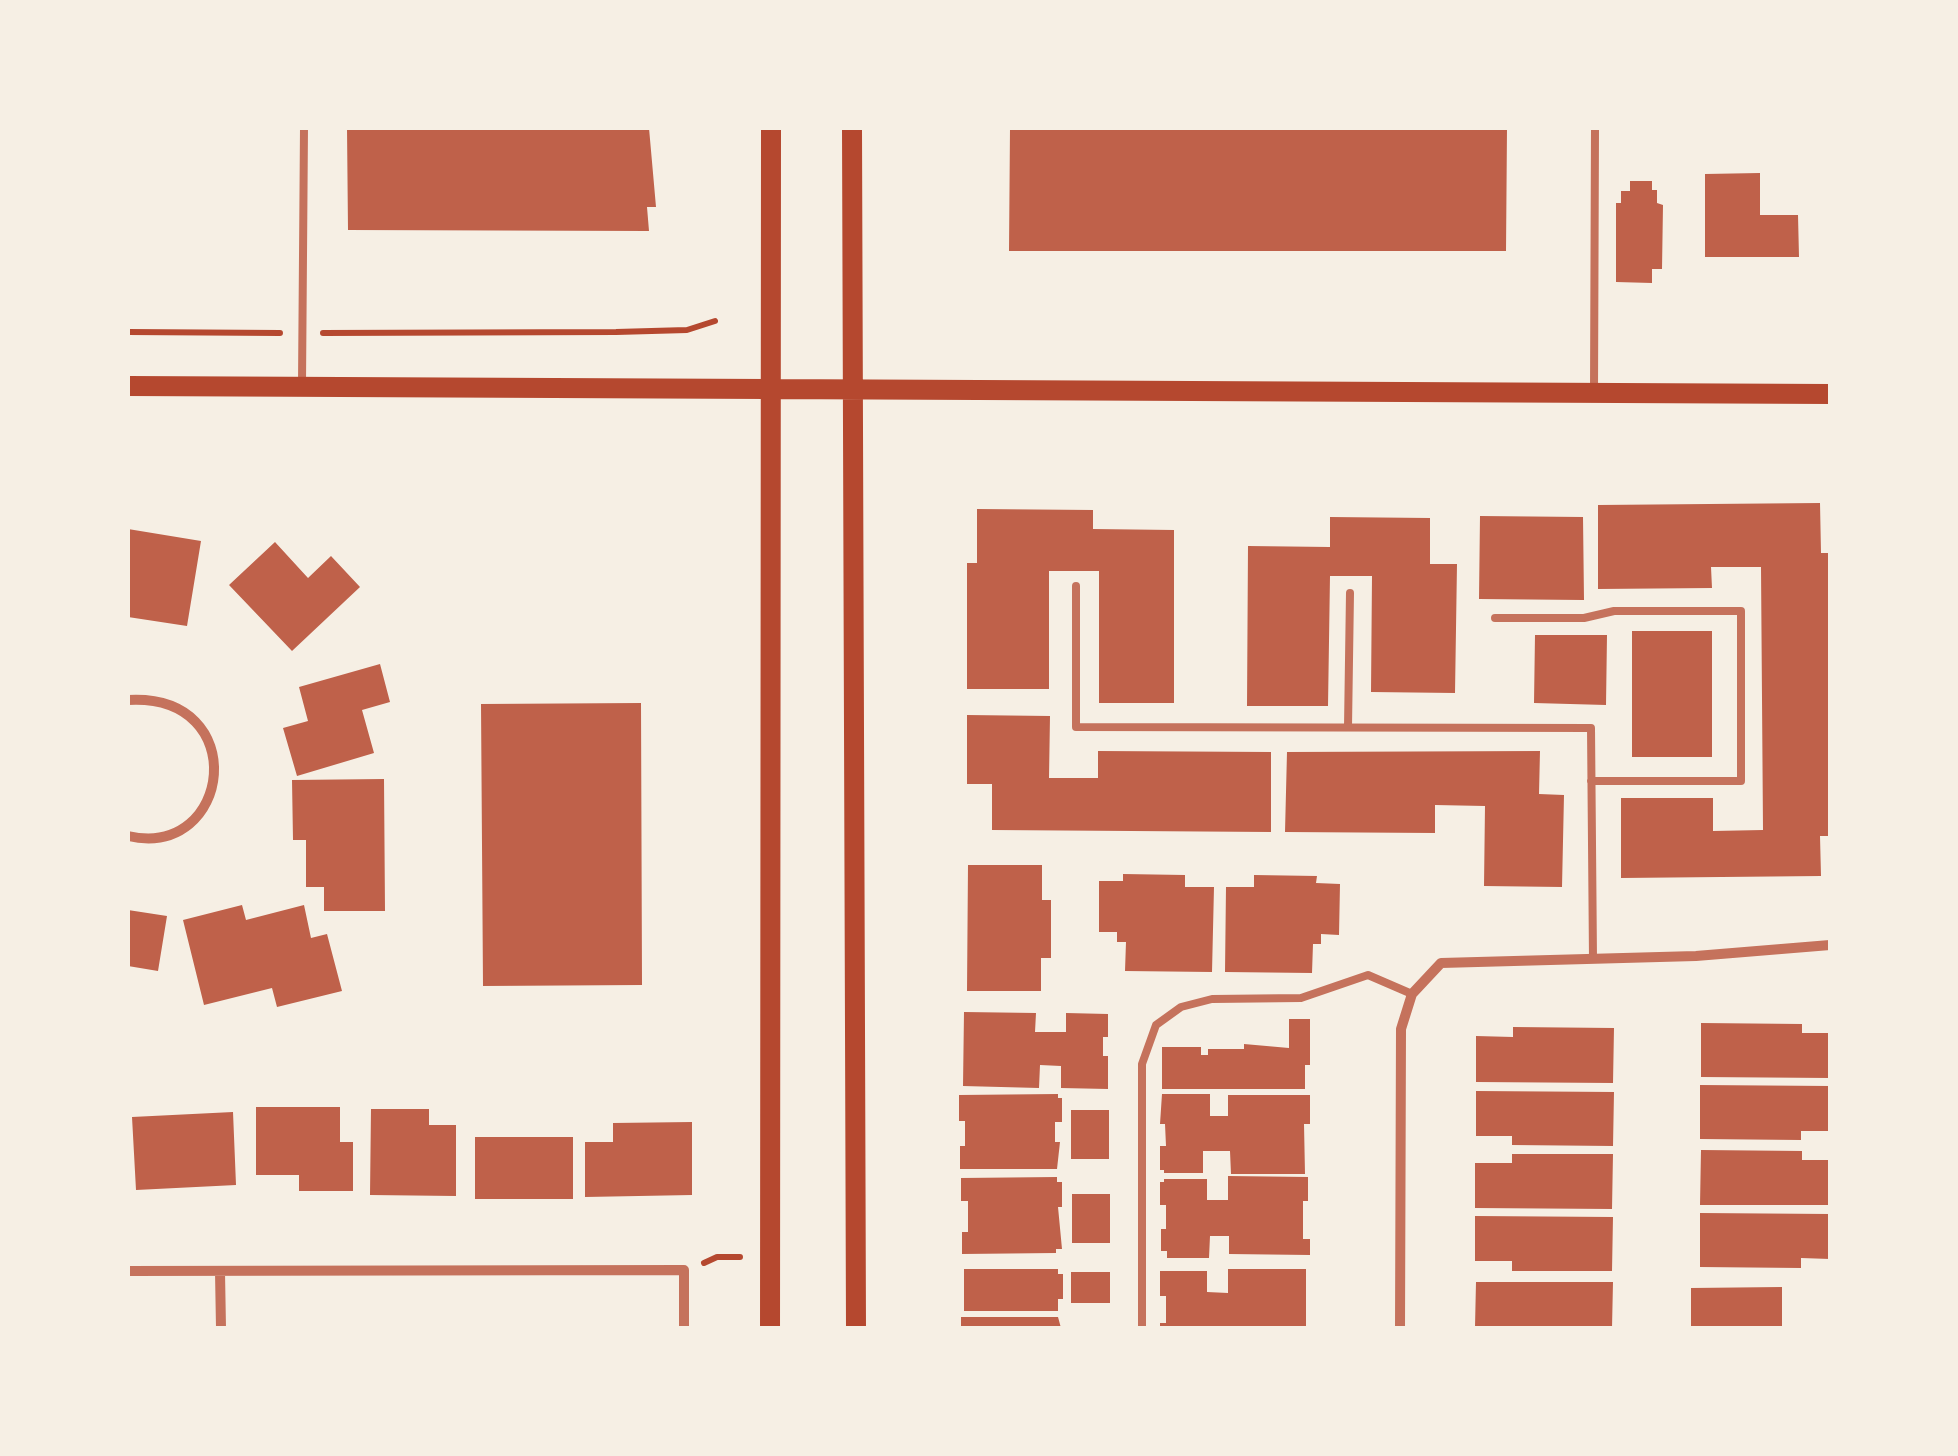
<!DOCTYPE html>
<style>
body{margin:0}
#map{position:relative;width:1958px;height:1456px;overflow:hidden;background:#f6efe4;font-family:"Public Sans",sans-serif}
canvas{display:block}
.frame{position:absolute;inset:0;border:130px solid #f6efe4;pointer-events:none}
</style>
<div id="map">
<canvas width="1958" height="1456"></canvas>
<div class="frame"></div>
</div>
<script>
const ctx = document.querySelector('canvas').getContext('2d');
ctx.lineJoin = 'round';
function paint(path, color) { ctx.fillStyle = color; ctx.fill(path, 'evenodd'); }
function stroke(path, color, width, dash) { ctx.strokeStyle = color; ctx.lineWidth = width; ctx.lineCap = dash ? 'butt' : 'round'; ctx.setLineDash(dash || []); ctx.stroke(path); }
paint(new Path2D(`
 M347,128H649L656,207H647L649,231L348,230Z
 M1010,128H1507L1506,251H1009Z
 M1760,173V215H1798L1799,257H1705V174Z
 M1630,181H1652V190H1657V203L1663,205L1662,269H1652V283L1616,282V203H1621V191H1630Z
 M1820,503L1821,553H1830V836H1820L1821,876L1621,878V798H1713V831L1763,830L1761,567H1711L1712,588L1598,589V505Z
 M977,509L1093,510V529L1174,530V703H1099V571H1049V689H967V563H977Z
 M1480,516L1583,517L1584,600L1479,599Z
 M1330,517L1430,518V564H1457L1455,693L1371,692L1372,576H1330L1328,706H1247L1248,546L1330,547Z
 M128,529L201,541L187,626L128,617Z
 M275,542L308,578L331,556L360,587L292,651L229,585Z
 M1632,631H1712V757H1632Z
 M1535,635H1607L1606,705L1534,703Z
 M380,664L390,702L362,710L374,753L297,776L283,728L308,721L299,687Z
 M641,703L642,985L483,986L481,704Z
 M967,715L1050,716L1049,778H1098V751L1271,752V832L992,830V784H967Z
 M1540,751L1539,794L1564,795L1562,887L1484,886L1485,806L1435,805V833L1285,832L1287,752Z
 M384,779L385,911H324V887H306V840H293L292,780Z
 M968,865H1042V900H1051V958H1041V991H967Z
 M1123,874L1185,875V887H1214L1212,972L1125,971L1126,942H1117V932H1099V881H1123Z
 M1254,875L1317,876L1316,883L1340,884L1339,935L1321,934V944H1313L1312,973L1225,972L1226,887H1254Z
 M242,905L246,920L304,905L311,938L327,934L342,991L277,1007L272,988L204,1005L183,920Z
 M128,910L167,916L158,971L128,966Z
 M964,1012L1036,1013L1035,1032H1066V1013L1108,1014V1037H1103V1056H1108V1089L1061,1088V1066L1040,1065L1039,1088L963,1086Z
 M1289,1019H1310V1065H1305V1089H1162V1047H1201V1055H1208V1049H1244V1044L1289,1048Z
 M1701,1023L1802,1024V1033H1830V1078L1701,1077Z
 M1513,1027L1614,1028L1613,1083L1476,1082V1036L1513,1037Z
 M1700,1085L1830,1086V1131H1801V1140L1700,1139Z
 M1476,1091L1614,1092L1613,1146L1512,1145V1136H1476Z
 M1058,1094V1098H1062V1122H1055V1142H1060L1057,1169H960V1146H965V1121H959V1095Z
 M1162,1094H1210V1116H1228V1095H1310V1124H1304L1305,1174H1231L1230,1151H1203V1173H1164V1170H1160V1146H1166L1165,1124H1160Z
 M256,1107H340V1142H353V1191H299V1175H256Z
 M371,1109H429V1125H456V1196L370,1195Z
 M1071,1110H1109V1159H1071Z
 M233,1112L236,1185L136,1190L132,1117Z
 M692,1122V1195L585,1197V1142H613V1123Z
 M475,1137H573V1199H475Z
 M1701,1150L1802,1151V1160H1830V1205H1700Z
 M1512,1154H1613L1612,1209L1475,1208V1163H1512Z
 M1228,1176L1308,1177V1201H1303V1239H1310V1255L1229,1254V1236H1210L1209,1258H1167V1251H1161V1229H1166V1205H1160V1182H1164V1179H1207V1200H1228Z
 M1057,1177V1182H1062V1207H1058L1062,1249H1056V1253L962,1254V1232H968V1201H961V1178Z
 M1072,1194H1110V1243H1072Z
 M1700,1213L1830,1214V1259L1801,1258V1268L1700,1267Z
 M1475,1216L1613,1217L1612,1271H1512V1261H1475Z
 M964,1269H1058V1274H1063V1299H1058V1311H964Z
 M1228,1269H1306V1328H1160V1323H1166V1296H1160V1271H1207V1292L1228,1293Z
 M1071,1272H1110V1303H1071Z
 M1476,1282H1613L1612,1328L1475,1327Z
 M1782,1287V1328H1691V1288Z
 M961,1317H1058L1061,1328H961Z`), '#bf614a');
stroke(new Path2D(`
 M128,332L280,333
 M323,333L616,332L687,330L715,321
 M704,1263L717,1257H740`), '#b5482f', 6);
stroke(new Path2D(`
 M302,383L304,128
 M1594,390L1595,128
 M1076,586V727L1591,728L1593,959
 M1495,618H1584L1614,611H1741V781H1591
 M1348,727L1350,593
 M1142,1328V1064L1156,1025L1181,1007L1212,999L1301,998L1368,975L1412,994`), '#c5725c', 8);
stroke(new Path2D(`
 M128,700C253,693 232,860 128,836
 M128,1271L684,1270V1328
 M220,1272L221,1328
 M1400,1328L1401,1029L1412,994L1441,963L1696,956L1830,945`), '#c5725c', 10);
stroke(new Path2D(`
 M852,128L856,1328
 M128,386L1830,394
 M770,1328L771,128`), '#b5482f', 20);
</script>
